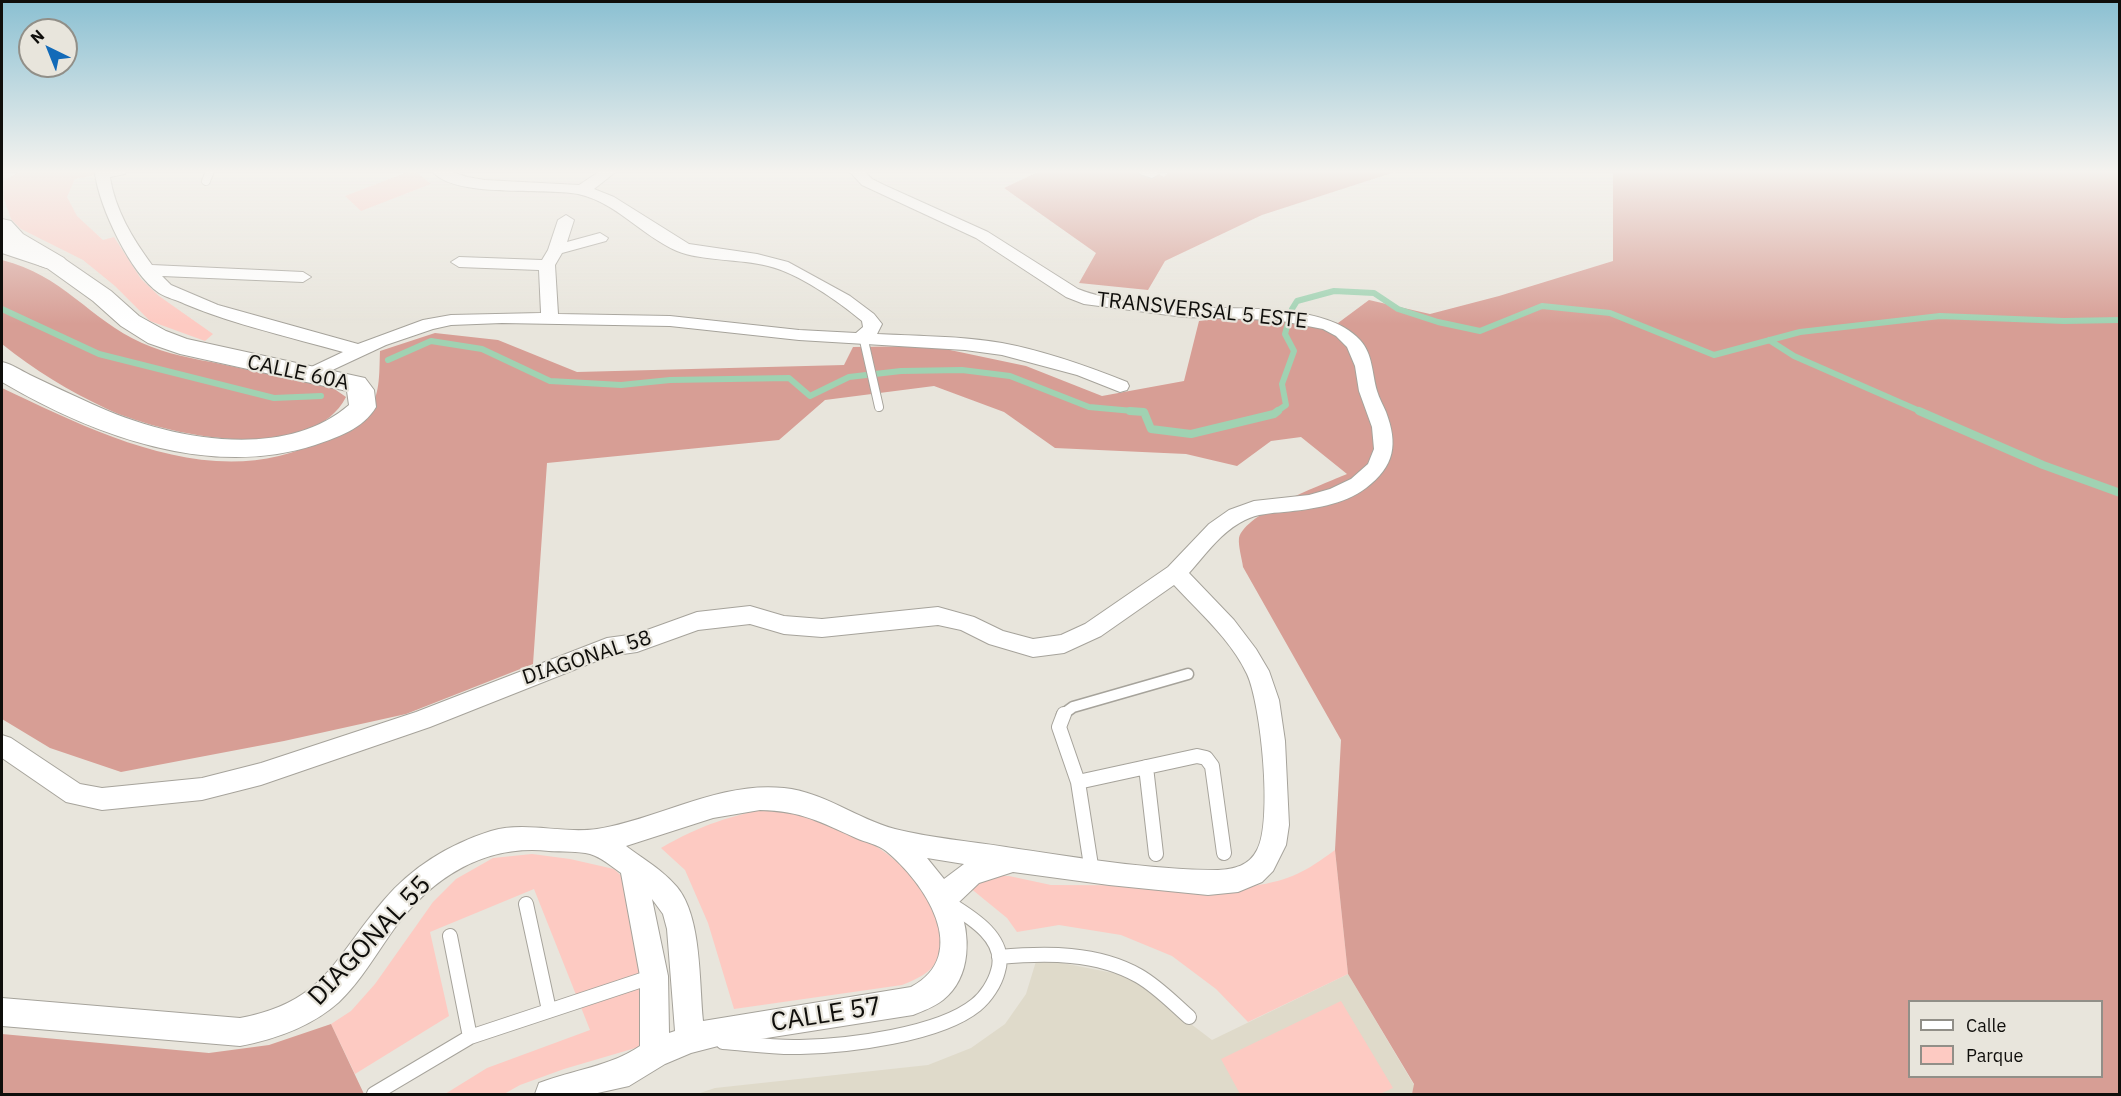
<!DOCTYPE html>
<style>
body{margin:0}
#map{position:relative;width:2121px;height:1096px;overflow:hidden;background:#e8e5dc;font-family:"IBM Plex Sans",sans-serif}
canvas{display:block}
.frame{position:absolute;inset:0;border:3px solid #0f0e0b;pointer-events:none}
.legend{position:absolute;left:1908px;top:1000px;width:195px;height:78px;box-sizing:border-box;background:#e8e5dc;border:2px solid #918f88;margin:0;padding:8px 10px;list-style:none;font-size:18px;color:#0f0e0b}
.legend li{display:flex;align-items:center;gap:12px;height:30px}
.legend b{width:30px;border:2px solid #918f88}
.north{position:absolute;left:18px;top:18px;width:60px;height:60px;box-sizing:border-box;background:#e8e5dc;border:2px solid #918f88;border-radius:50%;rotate:317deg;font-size:16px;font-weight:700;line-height:24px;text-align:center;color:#0f0e0b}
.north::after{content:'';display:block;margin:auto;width:21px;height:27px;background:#126ab8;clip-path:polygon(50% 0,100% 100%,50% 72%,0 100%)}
</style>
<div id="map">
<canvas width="2121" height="1096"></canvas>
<div class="frame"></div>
<ul class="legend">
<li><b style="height:8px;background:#fff"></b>Calle</li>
<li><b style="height:16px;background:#fdcac2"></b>Parque</li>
</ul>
<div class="north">N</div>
</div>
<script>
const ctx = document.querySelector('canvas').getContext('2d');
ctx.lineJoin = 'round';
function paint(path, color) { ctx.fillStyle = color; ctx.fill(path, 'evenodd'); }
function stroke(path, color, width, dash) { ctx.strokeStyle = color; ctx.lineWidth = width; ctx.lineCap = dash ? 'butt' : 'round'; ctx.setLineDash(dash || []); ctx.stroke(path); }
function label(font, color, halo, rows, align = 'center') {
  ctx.font = font + ' "IBM Plex Sans",sans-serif'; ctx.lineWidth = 4.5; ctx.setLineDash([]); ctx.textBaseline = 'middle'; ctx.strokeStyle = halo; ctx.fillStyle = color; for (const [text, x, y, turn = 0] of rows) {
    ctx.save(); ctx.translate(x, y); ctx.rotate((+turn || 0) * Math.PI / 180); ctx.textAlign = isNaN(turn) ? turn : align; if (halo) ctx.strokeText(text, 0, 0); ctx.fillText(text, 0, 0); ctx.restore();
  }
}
paint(new Path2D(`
 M1037,958L1128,976L1212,1040L1348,974L1414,1085L1412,1094H697L715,1088L928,1065L971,1048L1005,1024L1026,994Z`), '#dfdaca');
paint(new Path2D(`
 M21,171H116L75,179L67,197L77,216L103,240L114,237L141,279L159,296L213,334L205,341L150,321L115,286L83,260L21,229L11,219L4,199L3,181Z
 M410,171H415L431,184L361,211L345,196Z
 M777,807C826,819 874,837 910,874C926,890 938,912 950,930C936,963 938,971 902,985L734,1009L708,923L685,870L661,848C701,825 731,815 777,807Z
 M1335,850L1348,974L1248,1022L1216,989L1172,956L1121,935L1059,925L1017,932L1007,918L969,887L987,876H1009L1051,885L1253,886C1291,880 1305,872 1335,850Z
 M532,854L570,859L614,869L632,886L649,1044L564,1069L520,1085L504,1094H445L487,1068L590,1030L534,889L430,932L449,1016L355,1074L331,1024L351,1011L375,984L433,902L456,879L493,858Z
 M1341,1001L1393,1088L1380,1094H1240L1221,1059Z`), '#fdcac2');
paint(new Path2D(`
 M1040,171H1151L1164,177L1169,171H1398L1262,215L1165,261L1148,290L1079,283L1096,253L1004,188Z
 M1613,171H2119V1094H1412L1414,1084L1348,974L1335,850L1341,740L1243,567C1242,559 1238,546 1239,538C1245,513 1324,484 1347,474L1301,437L1271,441L1237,466L1186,454L1055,448L1004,412L934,386L825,400L779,440L547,463L533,664L406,714L284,741L121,772L50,748L2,719V388C100,434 219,496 326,438C337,432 357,426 365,416C381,398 379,374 380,351L435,333L498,340L577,372L844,365L853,347L931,346L1026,366L1102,396L1184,381L1199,321L1280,312L1338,323L1369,300L1430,314L1499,296L1613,261ZM1910,1002H2102V1076H1910Z
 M2,260C63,275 89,319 142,343C166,354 195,359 221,364C259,372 296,380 333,388L346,397C310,467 164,435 107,409C69,391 34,370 2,344Z
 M331,1024L364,1094H2V1034L209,1053L269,1045Z`), '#d79e95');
stroke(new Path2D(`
 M2,309L99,354L274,398L321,396
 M1769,340L1794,356L1922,412
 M388,360L431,341L482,349L550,381L621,385L670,380L789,378L810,396L849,377L901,371L962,370L1010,376L1089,407L1144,412
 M1276,412L1286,405L1282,384L1294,351L1285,334L1292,309L1297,301L1334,291L1374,293L1398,309L1438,322L1480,331L1542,306L1610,313L1714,355L1800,332L1940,316L2064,321L2120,320`), '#a0d2b2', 6);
stroke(new Path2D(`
 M1130,411L1144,412L1151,429L1191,434L1274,414L1278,411
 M1919,411L2043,465L2120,493`), '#a0d2b2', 8);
const laneFar2 = new Path2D(`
 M206,181L210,171
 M863,336L879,407`);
const laneFar1 = new Path2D(`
 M1062,715L1073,707L1188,674`);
const lane = new Path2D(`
 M1064,714L1059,727L1078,782
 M1146,767L1156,854
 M1092,872L1078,782L1197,756L1206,758L1212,766L1224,853
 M526,904L549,1010
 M450,936L470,1037
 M999,957C1046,953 1097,952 1139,976C1158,987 1173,1003 1189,1017
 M723,1042C749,1044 775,1048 800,1047C848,1046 939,1035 976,1005C986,997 995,983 998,971C1008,939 971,917 948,903
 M374,1094L470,1037L651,977`);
const street = new Path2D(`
 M97,171H127L125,174L110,177C115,210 133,239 152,265L303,272L311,277L303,282L162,276L171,285L218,305L358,344L423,320L451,315L541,313L539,270L459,267L451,262L459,257L542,260L548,250L558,220L566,215L574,220L567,242L600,233L608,238L606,241L562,253L555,265L558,314L670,316L799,330L856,333L863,327L862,321C838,301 798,273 768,266C741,259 701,261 677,251C642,236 616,202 578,194C544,187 454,199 432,171H450L467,177L485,180L579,185L600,171H617L594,189L614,197L689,244L757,254L788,262L850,296L874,314L882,324L877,334C919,336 961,336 1002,343C1045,351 1087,366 1127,382L1129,386L1127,390L1120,392L1077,375L1002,355L965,350L799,340L670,326L502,323L451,325L433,329L386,345L311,380L305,378L302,374L305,370L343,352C290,337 235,325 185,304C177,300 167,298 159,293C130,273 100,208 95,174Z
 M849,171H864L872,179L884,185L988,232L1078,289C1108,301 1153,305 1185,307C1234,310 1326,302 1360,340C1373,354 1372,374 1377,391C1379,398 1383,405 1386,412C1398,444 1395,466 1366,488C1344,505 1312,509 1284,512C1271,513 1257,514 1245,520C1222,531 1206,554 1189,573L1234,620L1256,649L1269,671L1279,700L1285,741L1289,825L1286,845L1273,871L1262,882L1238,892L1208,895L1109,885L1013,872L979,883L958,903C971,934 972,977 943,1000C934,1007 923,1011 913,1015L722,1045L691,1053L665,1064L629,1086L593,1094H535L539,1083C573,1070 611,1066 640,1046V976L621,873C611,866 601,857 590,854C578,851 562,852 549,851C484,844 431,878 394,929C376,954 361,981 339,1002C311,1027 276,1039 240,1046L2,1026V998L240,1018C325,1002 334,958 384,900C412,867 450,844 491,831C526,821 561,834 597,829C659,819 720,781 784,788C824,792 857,819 895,829C930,838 969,841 1006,847C1073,857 1150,870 1218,870C1234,869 1249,866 1257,850C1273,822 1261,704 1247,674C1231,640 1200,613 1174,585L1101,636L1064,653L1033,657L989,644L961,630L938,625L822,637L784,634L750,624L698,630L637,652L609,656L430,727L261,785L202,800L102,810L66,802L2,758V735L11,738L80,784L102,788L202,778L261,763L416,712L607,638L636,634L697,612L750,606L784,616L822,619L938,607L974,617L1003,631L1033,639L1061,635L1085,624L1168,567L1209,524L1229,510L1254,501L1309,495L1330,489L1351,479L1368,464L1374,449L1372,427L1359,391L1355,366L1347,347L1336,336L1323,329L1277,320L1184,317L1084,304L1066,297L976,238L862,185ZM760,810C802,811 820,822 856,838C865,842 879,845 886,851C924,882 973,954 911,987L703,1021C699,983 702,917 677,887C663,870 643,859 626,846L713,818ZM927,858L964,864L944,879ZM652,899L663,914L667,929L675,1031L669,1033L668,976Z
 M1138,171H1157L1159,174L1152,178L1140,174Z`);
const secondary = new Path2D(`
 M2,239L63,258L111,291L139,316L166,331L187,339L365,378L374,390L376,407C363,429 338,437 315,445C210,479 94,436 2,382V362C12,364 20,370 30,375C51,385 72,395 92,404C165,438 282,463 349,405L347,391L180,354L148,343L121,326L93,301L47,268L2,253Z`);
const primary = new Path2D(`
 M2,219L11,221L23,234L64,258L68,263L64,268C43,274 23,255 5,244L2,240Z`);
stroke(laneFar2, '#a6a39b', 10);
stroke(laneFar1, '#a6a39b', 13);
stroke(lane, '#a6a39b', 16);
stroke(street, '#a6a39b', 2);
stroke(secondary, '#a6a39b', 2);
stroke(primary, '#a6a39b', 2);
stroke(laneFar2, '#fff', 8);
stroke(laneFar1, '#fff', 10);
stroke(lane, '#fff', 14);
paint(street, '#fff');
paint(secondary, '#fff');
paint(primary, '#fff');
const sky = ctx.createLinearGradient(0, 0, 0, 324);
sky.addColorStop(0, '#8bc0d2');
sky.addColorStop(0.53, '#f5f3ef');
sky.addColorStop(1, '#f5f3ef00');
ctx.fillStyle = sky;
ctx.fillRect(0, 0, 2121, 324);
label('21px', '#0f0e0b', '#e8e5dc', [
 ["TRANSVERSAL 5 ESTE",1202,311,6],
 ["CALLE 60A",298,373,12],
 ["DIAGONAL 58",587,658,-18]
]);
label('26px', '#0f0e0b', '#e8e5dc', [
 ["DIAGONAL 55",370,941,-47],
 ["CALLE 57",826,1015,-9]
]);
</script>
